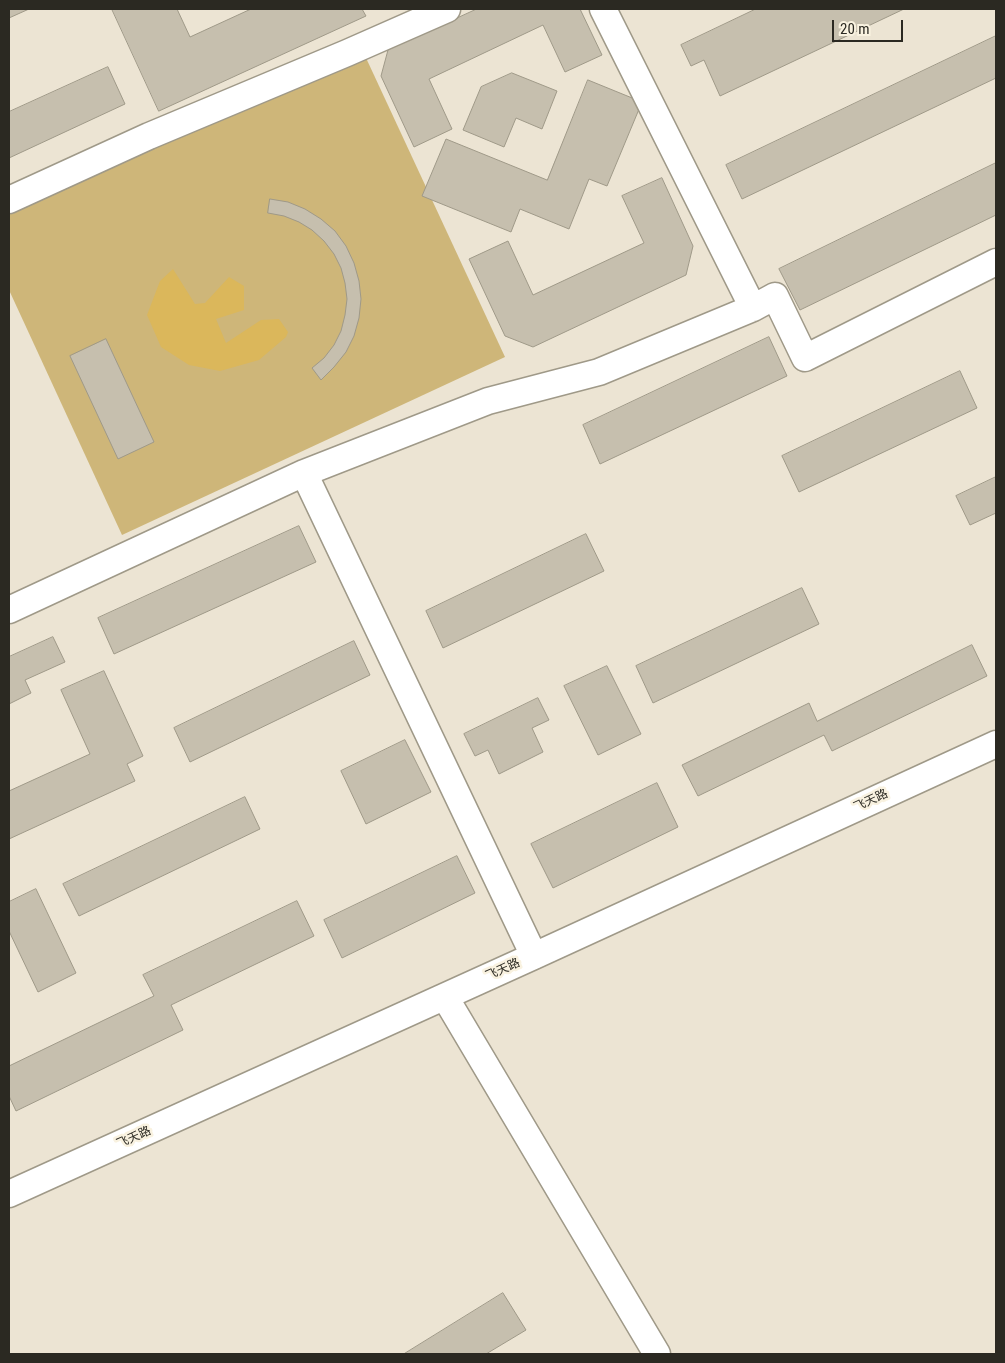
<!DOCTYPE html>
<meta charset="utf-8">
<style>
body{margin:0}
#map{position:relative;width:1005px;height:1363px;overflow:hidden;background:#ece4d3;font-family:"Roboto Condensed",sans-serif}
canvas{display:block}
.frame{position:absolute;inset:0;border:10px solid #2b2922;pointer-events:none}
.scale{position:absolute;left:832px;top:20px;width:71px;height:22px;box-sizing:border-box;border:2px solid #2b2922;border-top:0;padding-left:6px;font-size:15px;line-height:18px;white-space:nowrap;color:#2b2922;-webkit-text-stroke:4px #f9f2e0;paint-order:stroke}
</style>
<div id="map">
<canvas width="1005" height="1363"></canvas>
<div class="frame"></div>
<div class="scale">20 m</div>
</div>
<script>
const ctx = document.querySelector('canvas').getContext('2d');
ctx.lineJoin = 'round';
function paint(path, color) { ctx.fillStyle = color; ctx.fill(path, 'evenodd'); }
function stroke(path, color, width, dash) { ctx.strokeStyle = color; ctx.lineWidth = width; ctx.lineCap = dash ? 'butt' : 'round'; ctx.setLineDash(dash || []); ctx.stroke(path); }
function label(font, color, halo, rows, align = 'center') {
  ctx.font = font + ' "Roboto Condensed","Noto Sans SC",sans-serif'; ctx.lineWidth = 5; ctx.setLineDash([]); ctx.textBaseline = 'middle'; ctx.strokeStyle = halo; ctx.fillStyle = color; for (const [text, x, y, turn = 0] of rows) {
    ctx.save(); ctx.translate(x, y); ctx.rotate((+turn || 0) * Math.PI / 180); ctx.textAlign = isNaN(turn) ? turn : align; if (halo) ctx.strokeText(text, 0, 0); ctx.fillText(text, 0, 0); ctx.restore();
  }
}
paint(new Path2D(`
 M360,45L505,357L122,535L9,290V208Z`), '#ceb679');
paint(new Path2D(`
 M173,269L195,304L205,303L229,277L244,286V310L216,319L226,343L261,320L279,319L288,332L286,337L259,360L220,371L189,365L161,347L147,315L160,281Z`), '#dbb75b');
const building = new Path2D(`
 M9,9H29L9,18Z
 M112,9H177L190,37L251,9H362L366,16L159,111Z
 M477,9H580L602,55L565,72L543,25L429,79L452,129L414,147L381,76L388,50Z
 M756,9H904L720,96L704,60L691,66L681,45Z
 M996,36V78L742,199L726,165Z
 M108,67L125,104L9,158V112Z
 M512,73L557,91L542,129L516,118L504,147L463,130L481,87Z
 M588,80L642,102L607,186L589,179L569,229L520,209L511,232L422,196L446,139L547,180Z
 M996,163V215L800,310L779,269Z
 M662,178L693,246L686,275L533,347L505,336L469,259L508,241L533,295L644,243L622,196Z
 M270,199L288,202L305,209L321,219L335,231L346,246L354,263L359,281L361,299L359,318L354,336L346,352L334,367L321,380L312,368L324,358L334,345L341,331L345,315L347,299L345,283L341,268L334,254L324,241L312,230L299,222L284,216L268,213Z
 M769,337L787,376L600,464L583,425Z
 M106,339L154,442L118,459L70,356Z
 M960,371L977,408L799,492L782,456Z
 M996,477V513L970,525L956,496Z
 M299,526L316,562L114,654L98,618Z
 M586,534L604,571L443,648L426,611Z
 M802,588L819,624L653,703L636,666Z
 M53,637L65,662L25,680L31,693L9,704V657Z
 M354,641L370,675L190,762L174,728Z
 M972,645L987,676L832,751L824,735L698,796L682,765L809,703L817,721Z
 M607,666L641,734L598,755L564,686Z
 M104,671L143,756L127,764L135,781L9,839V791L90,754L61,690Z
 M538,698L549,720L532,728L543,752L499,774L488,750L475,756L464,734Z
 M405,740L431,792L366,824L341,771Z
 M657,783L678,827L553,888L531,844Z
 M245,797L260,829L79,916L63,884Z
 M457,856L475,893L342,958L324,920Z
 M36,889L76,973L38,992L9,931V902Z
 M297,901L314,936L171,1005L183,1030L16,1111L9,1096V1066L154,996L143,975Z
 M503,1293L526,1330L486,1354H404Z`);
paint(building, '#c6bfae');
stroke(building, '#9f9988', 1);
const minor = new Path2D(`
 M9,200L149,136L347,53L447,9
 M753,308L775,296L805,358L996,262
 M304,473L488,401L599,372L753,308L603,9
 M9,610L304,473L534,956
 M445,997L657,1354
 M9,1194L534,956L996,744`);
stroke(minor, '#9f9988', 29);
stroke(minor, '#fff', 26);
label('12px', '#2b2922', '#f9f2e0', [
 ["飞天路",871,801,-25],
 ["飞天路",503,970,-24],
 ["飞天路",134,1138,-24]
]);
</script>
